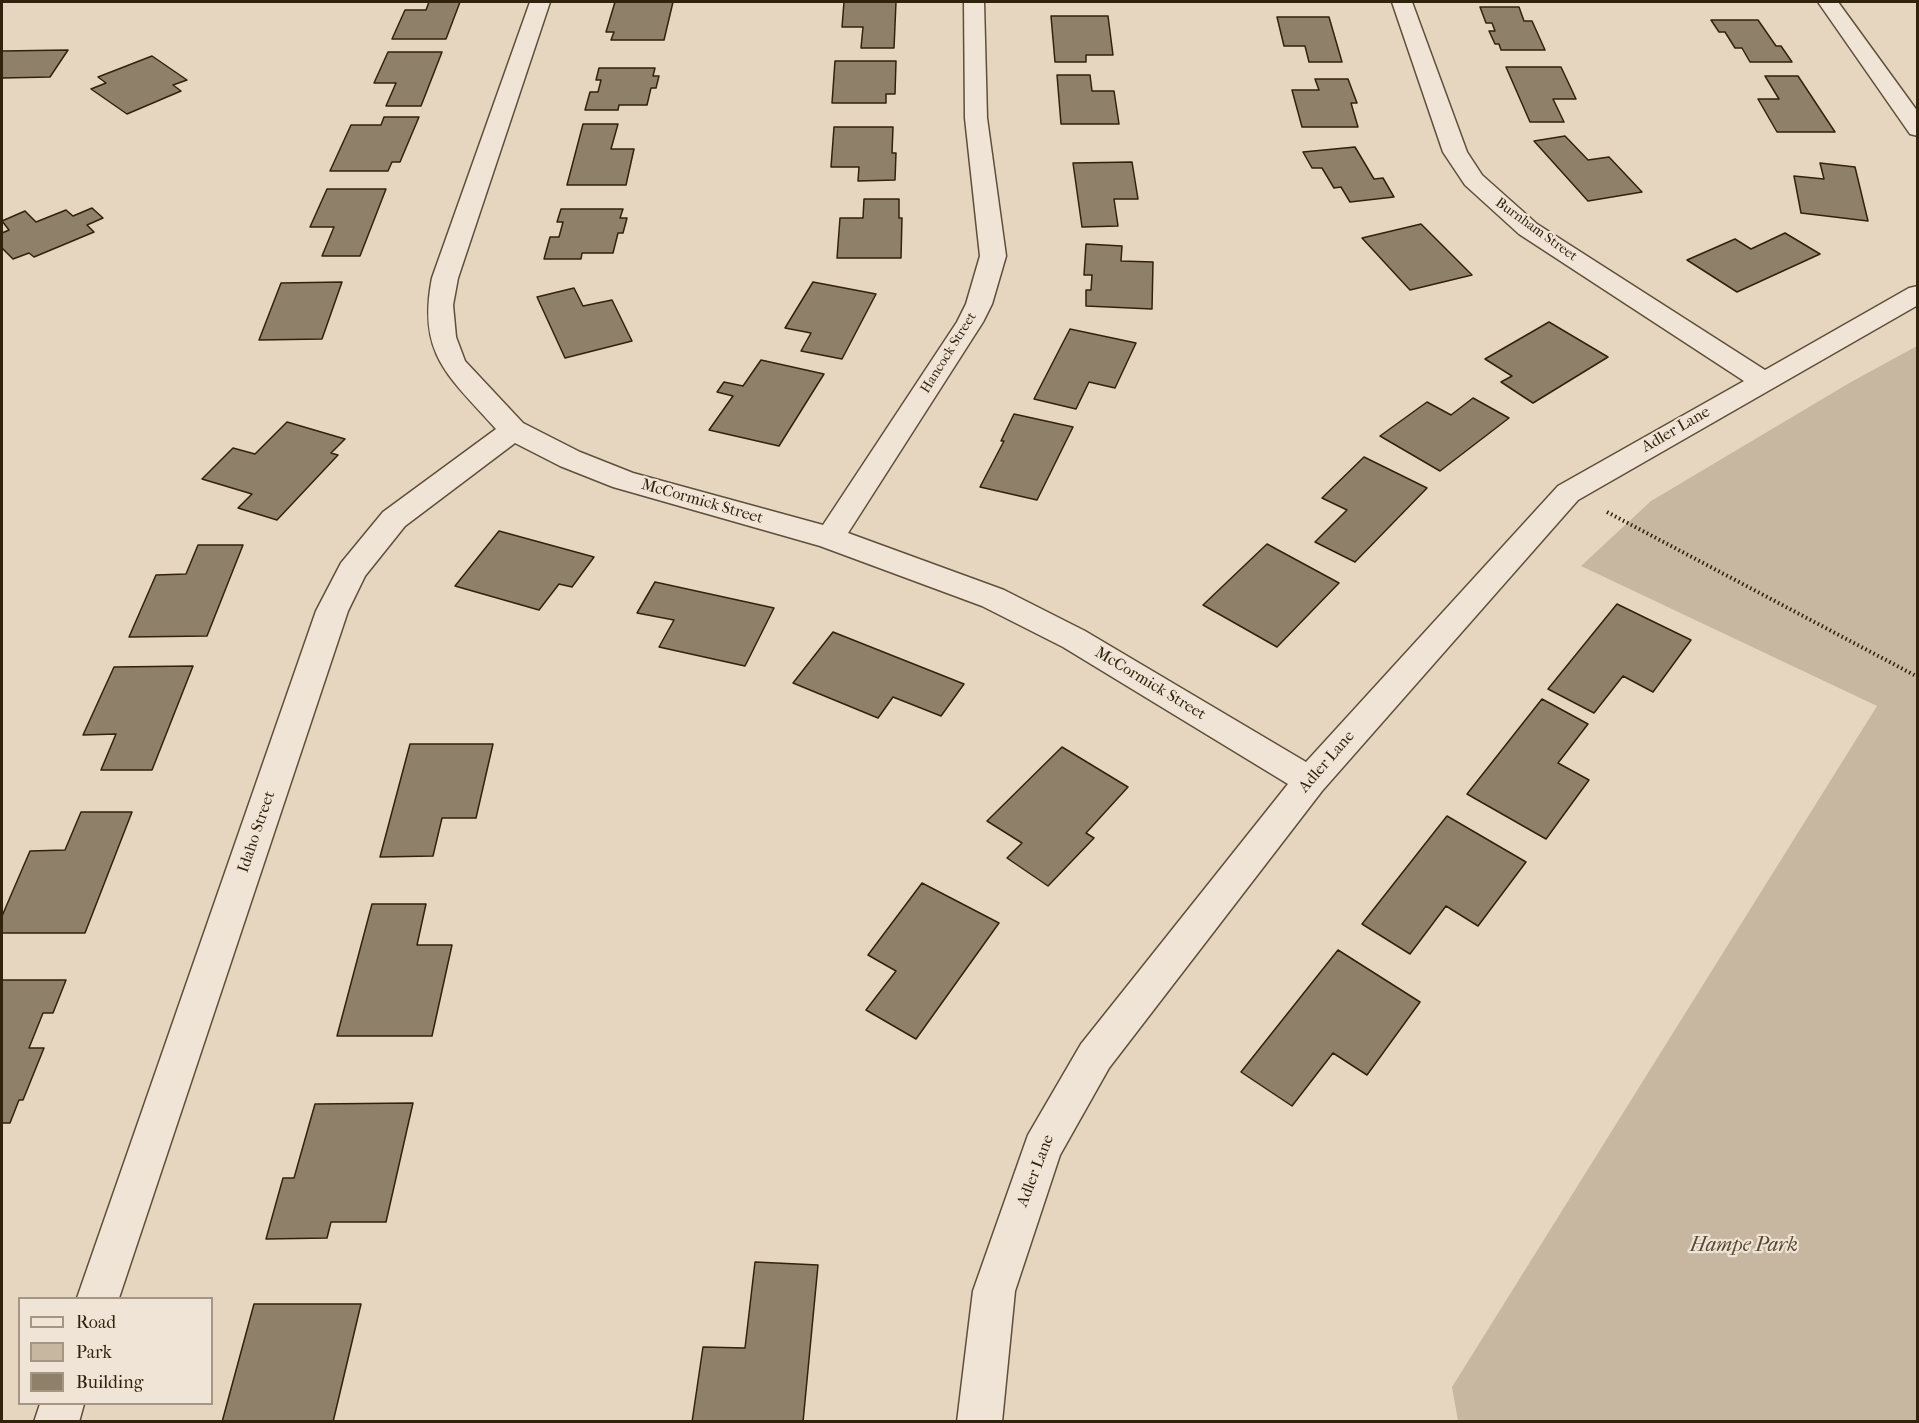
<!DOCTYPE html>
<style>
body{margin:0}
#map{position:relative;width:1919px;height:1423px;overflow:hidden;background:#e6d6bf;font-family:"IM FELL French Canon",serif}
canvas{display:block}
.frame{position:absolute;inset:0;border:3px solid #31220d;pointer-events:none}
.legend{position:absolute;left:18px;top:1297px;width:195px;height:108px;box-sizing:border-box;background:#efe4d5;border:2px solid #a39685;margin:0;padding:8px 10px;list-style:none;font-size:18px;color:#31220d}
.legend li{display:flex;align-items:center;gap:12px;height:30px}
.legend b{width:30px;border:2px solid #a39685}
</style>
<div id="map">
<canvas width="1919" height="1423"></canvas>
<div class="frame"></div>
<ul class="legend">
<li><b style="height:8px;background:#efe4d5"></b>Road</li>
<li><b style="height:16px;background:#c7b7a1"></b>Park</li>
<li><b style="height:16px;background:#8f806a"></b>Building</li>
</ul>
</div>
<script>
const ctx = document.querySelector('canvas').getContext('2d');
ctx.lineJoin = 'round';
function paint(path, color) { ctx.fillStyle = color; ctx.fill(path, 'evenodd'); }
function stroke(path, color, width, dash) { ctx.strokeStyle = color; ctx.lineWidth = width; ctx.lineCap = dash ? 'butt' : 'round'; ctx.setLineDash(dash || []); ctx.stroke(path); }
function label(font, color, halo, rows, align = 'center') {
  ctx.font = font + ' "IM FELL French Canon",serif'; ctx.lineWidth = 4.5; ctx.setLineDash([]); ctx.textBaseline = 'middle'; ctx.strokeStyle = halo; ctx.fillStyle = color; for (const [text, x, y, turn = 0] of rows) {
    ctx.save(); ctx.translate(x, y); ctx.rotate((+turn || 0) * Math.PI / 180); ctx.textAlign = isNaN(turn) ? turn : align; if (halo) ctx.strokeText(text, 0, 0); ctx.fillText(text, 0, 0); ctx.restore();
  }
}
paint(new Path2D(`
 M1917,346V1421H1458L1452,1387L1877,706L1581,566L1651,501L1851,382Z`), '#c7b7a1');
const building = new Path2D(`
 M429,2H460L446,39H392L405,10H426Z
 M615,2H673L664,40H611L614,32H606Z
 M844,2H896L894,48H861L863,27H842Z
 M1480,7H1519L1524,21H1532L1545,50H1501L1499,44H1495L1489,31H1495L1492,23H1486Z
 M1051,16H1108L1113,55H1086V62H1055Z
 M1277,17H1329L1342,62H1309L1305,46H1284Z
 M1711,20H1758L1776,46H1781L1792,62H1750L1742,48H1735L1725,32H1719Z
 M68,50L50,77L2,78V51Z
 M388,52H442L421,106H386L396,83H374Z
 M152,56L187,80L173,85L181,91L127,114L91,89L106,83L98,77Z
 M835,61H896L895,94H886V103H832Z
 M1506,67H1561L1576,99H1553L1564,122H1530Z
 M599,68H655L653,76H659L656,88H651L647,105H619L618,110H585L590,92H598L601,80H596Z
 M1057,75H1090L1092,91H1114L1119,124H1061Z
 M1765,76H1798L1835,132H1777L1758,99H1779Z
 M1315,79H1348L1357,103H1351L1358,127H1302L1292,90H1319Z
 M384,117H419L400,162H392L388,171H330L351,125H381Z
 M583,124H618L611,149H634L626,185H567Z
 M834,127H893L892,153H896L895,180L858,181L859,167H831Z
 M1565,136L1588,160L1609,157L1642,192L1588,201L1534,141Z
 M1355,147L1374,179L1383,178L1394,197L1350,202L1341,187L1334,188L1322,168H1312L1303,152Z
 M1132,162L1138,199H1114L1118,226L1082,227L1073,163Z
 M1820,163L1855,167L1868,221L1801,213L1794,176L1824,179Z
 M327,189H386L360,256H322L334,227H310Z
 M864,199H899V218H902L901,258H837L840,218H863Z
 M92,208L103,218L87,225L94,232L34,257L29,253L13,259L2,248V233L9,230L2,221L25,211L36,222L66,210L73,216Z
 M561,209H623L620,218H627L623,233H618L613,253H582L581,259H544L550,237H559L563,222H557Z
 M1421,224L1472,275L1410,290L1362,238Z
 M1785,233L1820,254L1737,292L1687,260L1735,239L1751,249Z
 M1086,244L1122,246L1121,261L1153,262L1152,309L1086,306V290H1091L1092,275H1084Z
 M342,282L322,339L259,340L281,283Z
 M813,282L876,294L842,359L801,351L811,333L785,328Z
 M574,288L583,306L612,300L632,341L565,358L537,297Z
 M1549,322L1608,357L1533,403L1501,382L1512,376L1485,359Z
 M1070,329L1136,343L1115,388L1089,382L1076,409L1034,399Z
 M761,360L824,374L779,446L709,430L733,396L717,392L724,382L743,386Z
 M1473,398L1509,418L1440,471L1380,436L1427,402L1451,415Z
 M1014,414L1073,427L1037,500L980,487L1004,441H1001Z
 M287,422L345,439L331,453L338,455L277,520L238,508L252,494L202,479L233,448L255,454Z
 M1364,457L1427,488L1355,562L1315,542L1347,510L1322,498Z
 M499,531L594,557L572,587L559,584L539,610L455,586Z
 M1267,544L1339,583L1277,647L1203,605Z
 M198,545H243L207,636L129,637L156,575L186,574Z
 M655,582L774,608L745,666L659,647L674,620L637,613Z
 M1617,604L1691,640L1653,692L1623,676L1594,713L1548,689Z
 M833,632L964,684L941,716L893,697L878,718L793,683Z
 M193,666L152,770H101L116,734L83,735L114,667Z
 M1542,699L1588,724L1558,763L1589,780L1546,839L1467,794Z
 M410,744H493L476,818H442L433,856L380,857Z
 M1062,747L1128,787L1086,833L1094,838L1048,886L1007,858L1022,843L987,821Z
 M81,812H132L85,933H2V916L30,851L65,850Z
 M1447,816L1526,862L1478,926L1446,906L1410,954L1362,924Z
 M922,883L999,923L916,1039L866,1010L896,971L868,955Z
 M372,904H426L417,945H452L432,1036H337Z
 M1338,950L1420,1002L1367,1075L1333,1053L1292,1106L1241,1072Z
 M2,980H66L53,1013H43L29,1048H44L23,1100H19L10,1123H2Z
 M413,1103L386,1222H331L327,1238L266,1239L283,1178H294L315,1104Z
 M755,1262L818,1265L803,1422H692L703,1347L745,1348Z
 M254,1304H361L333,1422H222Z`);
paint(building, '#8f806a');
stroke(building, '#31220d', 1.5);
const minor = new Path2D(`
 M530,2H550L458,278L453,305L456,337L465,361L523,423L580,452L633,473L823,525L957,322L966,304L980,256L965,118L964,2H984L987,118L1006,256L992,304L983,322L848,533L1004,590L1085,631L1306,762L1558,486L1744,381L1519,234L1465,185L1443,152L1392,2H1412L1467,152L1482,175L1537,224L1765,370L1909,288L1918,286V305L1578,500L1322,791L1109,1068L1060,1155L1015,1291L1002,1422H957L973,1291L1028,1135L1081,1044L1288,784L1063,647L982,606L820,546L613,487L560,466L515,443L405,526L365,576L348,611L119,1298H77L316,611L341,563L383,512L496,429C449,376 417,355 432,278Z
 M1818,2H1838L1918,112V136L1910,134Z
 M40,1404H84L79,1422H34Z`);
stroke(minor, '#5e4f3a', 3);
stroke(new Path2D(`
 M1607,512L1918,677`), '#31220d', 4, [1.5, 3]);
paint(minor, '#efe4d5');
label('14px', '#31220d', '#efe4d5', [
 ["Burnham Street",1536,230,36],
 ["Hancock Street",949,353,-58]
]);
label('16px', '#31220d', '#efe4d5', [
 ["Adler Lane",1676,430,-30],
 ["McCormick Street",702,502,16],
 ["McCormick Street",1150,684,31],
 ["Adler Lane",1327,762,-49],
 ["Idaho Street",257,832,-71],
 ["Adler Lane",1036,1171,-69]
]);
label('italic 20px', '#564732', '#efe4d5', [
 ["Hampe Park",1744,1246]
]);
</script>
